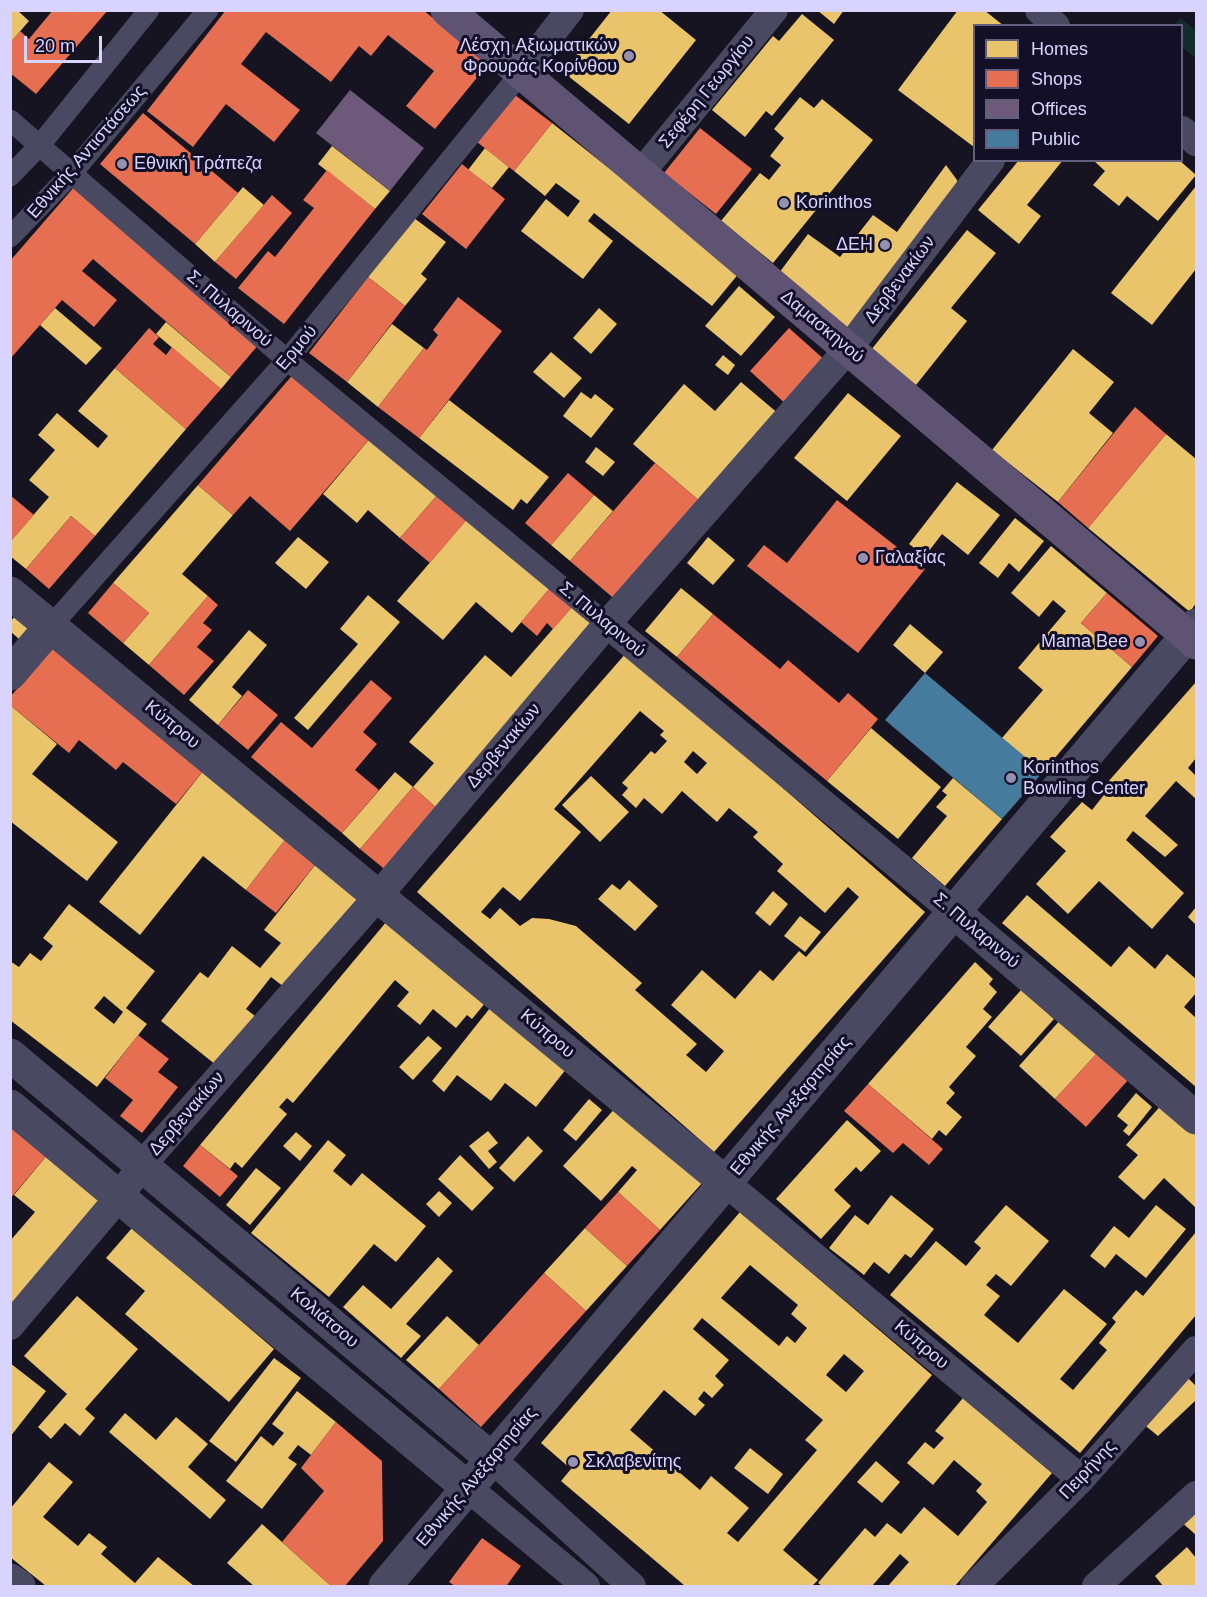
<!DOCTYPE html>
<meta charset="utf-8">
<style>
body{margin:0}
#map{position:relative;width:1207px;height:1597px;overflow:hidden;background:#161421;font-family:Helvetica,sans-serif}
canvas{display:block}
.frame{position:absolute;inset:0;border:12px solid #d9d4ff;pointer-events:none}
.legend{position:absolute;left:973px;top:24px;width:210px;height:138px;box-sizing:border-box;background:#130f26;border:2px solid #625e7d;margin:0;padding:8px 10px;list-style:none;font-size:18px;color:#d9d4ff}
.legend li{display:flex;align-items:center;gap:12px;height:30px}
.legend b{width:30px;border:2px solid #625e7d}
.scale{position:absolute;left:24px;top:36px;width:78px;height:27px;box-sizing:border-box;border:3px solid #d9d4ff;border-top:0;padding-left:8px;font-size:18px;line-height:21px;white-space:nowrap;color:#d9d4ff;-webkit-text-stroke:4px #130f26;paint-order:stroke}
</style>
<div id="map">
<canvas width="1207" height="1597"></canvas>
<div class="frame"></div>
<ul class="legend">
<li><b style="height:16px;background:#e9c46a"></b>Homes</li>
<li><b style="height:16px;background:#e76f51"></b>Shops</li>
<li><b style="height:16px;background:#6d597a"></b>Offices</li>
<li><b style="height:16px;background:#457b9d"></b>Public</li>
</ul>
<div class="scale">20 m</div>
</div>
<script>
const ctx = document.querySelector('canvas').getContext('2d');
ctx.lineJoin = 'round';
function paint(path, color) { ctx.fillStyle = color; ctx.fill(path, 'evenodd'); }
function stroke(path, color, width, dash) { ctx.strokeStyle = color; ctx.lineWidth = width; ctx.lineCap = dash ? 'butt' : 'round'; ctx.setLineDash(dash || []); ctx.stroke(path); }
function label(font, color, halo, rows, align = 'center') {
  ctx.font = font + ' Helvetica,sans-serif'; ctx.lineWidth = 6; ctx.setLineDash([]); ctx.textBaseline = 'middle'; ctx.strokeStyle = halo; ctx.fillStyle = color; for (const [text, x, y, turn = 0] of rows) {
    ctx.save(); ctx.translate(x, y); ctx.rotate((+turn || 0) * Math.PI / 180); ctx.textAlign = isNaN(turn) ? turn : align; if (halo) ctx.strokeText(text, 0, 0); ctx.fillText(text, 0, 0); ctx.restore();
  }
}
paint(new Path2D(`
 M1181,18L1196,31V59L1182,47V26L1174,25Z`), '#132c2d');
paint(new Path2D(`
 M10,10H17L29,21L10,43Z
 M612,10H659L696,40L629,124L563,72Z
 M817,10H844L834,24Z
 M958,10H984L1004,26H974V147L898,90Z
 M802,14L834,40L772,116L766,111L745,137L712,110L773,36L779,41Z
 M800,97L814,108L822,99L873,140L773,263L721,221L760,173L769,180L781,165L770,156L784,138L774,129Z
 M552,123L740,272L712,306L594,213L588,221L613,241L583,279L521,231L546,199L568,217L580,201L556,183L545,196L514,171Z
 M332,146L390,191L375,209L318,164Z
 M485,148L509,167L492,188L468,170Z
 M1019,160H1063L1027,205L1041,216L1019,244L978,210Z
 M1093,160H1179L1196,175L1158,221L1127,196L1119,206L1093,185L1105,171Z
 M946,165L957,180L958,196L853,333L779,273L808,234L840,257L873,215L897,232Z
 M1196,186V269L1152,325L1111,293Z
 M243,187L264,205L215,262L195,244Z
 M414,218L446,242L421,274L427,279L405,306L368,277Z
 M967,230L996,253L951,308L967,321L916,385L871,350Z
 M739,286L775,317L741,356L705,326Z
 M55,308L102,348L86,365L40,325Z
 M599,308L617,324L591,354L573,338Z
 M166,322L231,377L221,389L156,334Z
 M392,324L424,348L378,407L347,382Z
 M1073,349L1114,382L1089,413L1113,433L1058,502L992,450Z
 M551,352L582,378L564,398L533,372Z
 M723,355L735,365L728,375L715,365Z
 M115,368L186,429L95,536L71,516L26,569L10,556V542L49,497L29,480L55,450L38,435L57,413L98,448L108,436L78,411Z
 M741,382L780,415L703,504L633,444L684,384L715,411Z
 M581,392L591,399L595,394L614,409L591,438L563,416Z
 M848,393L901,436L847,501L794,458Z
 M449,400L549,477L527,504L521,499L513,510L419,438Z
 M1166,434L1196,459V603L1190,612L1088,528Z
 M372,436L439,493L400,538L368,510L357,523L323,494Z
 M596,447L615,462L603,476L585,462Z
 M957,482L1000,515L968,555L942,534L925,556L909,544Z
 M198,485L233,515L182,574L208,596L149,665L123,643L149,613L113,583Z
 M594,495L613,511L570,561L551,545Z
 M468,518L550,588L512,633L476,602L443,640L397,601Z
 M1015,518L1044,541L1019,572L1009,563L998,578L979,563Z
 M298,537L329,562L306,589L275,563Z
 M708,537L735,560L713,585L687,563Z
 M1051,546L1107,593L1081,623L1132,667L1043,772L1002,738L1043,690L1018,668L1066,611L1053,600L1039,617L1011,593Z
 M681,588L713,614L677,657L645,631Z
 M368,595L400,622L308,730L294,718L358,644L340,629Z
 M572,607L597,628L440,811L413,787L434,763L409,742L485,655L511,677Z
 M16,615L32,627L19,639L10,631V622Z
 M910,624L943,652L925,673L893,645Z
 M249,630L267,645L232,687L242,696L218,725L189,700Z
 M627,652L925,912L714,1152L417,892ZM640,711L664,731L660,735L667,741L655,754L651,751L622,783L628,788L622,795L636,808L644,798L662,814L682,791L717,822L729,808L758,832L753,837L783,864L777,871L825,913L848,887L859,897L806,957L799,951L773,981L760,970L735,999L702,970L671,1005L724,1051L706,1072L686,1055L697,1044L635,990L642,983L576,926L549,919L532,918L520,926L500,908L490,919L481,912L503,887L520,901L581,832L554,809ZM693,751L707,763L697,774L684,762Z
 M1196,682V758L1188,768L1196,776V799L1176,781L1145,816L1178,845L1165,857L1133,831L1126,840L1184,893L1152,929L1099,881L1068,914L1036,884L1066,851L1050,837L1082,802L1092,810L1111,786L1107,783Z
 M10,705L57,744L32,774L118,842L87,881L10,821Z
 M871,728L941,787L898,839L827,781Z
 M204,770L288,836L246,890L203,856L140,935L99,902Z
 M395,772L413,787L360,849L342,833Z
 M591,776L629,812L600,842L562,805Z
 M953,778L1002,819L945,886L912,858L947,816L936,807L947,795L942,791Z
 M319,860L363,895L288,990L271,977L246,1009L260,1020L221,1069L161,1021L200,972L208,978L232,946L260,968L281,943L264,930Z
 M629,880L658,906L635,931L598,899L612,884L620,890Z
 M773,891L788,904L770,926L755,913Z
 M1027,895L1111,967L1129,946L1155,969L1167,954L1196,979V993L1184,1007L1196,1018V1087L1002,923Z
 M69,904L155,971L126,1008L147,1024L97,1087L10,1020V961L19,967L30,953L41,961L53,946L43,938ZM104,996L123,1012L114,1024L94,1008Z
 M1196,907V925L1188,917Z
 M800,916L821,932L805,952L784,936Z
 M387,921L486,1002L472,1019L467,1015L456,1028L433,1009L420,1025L397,1006L409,992L395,980L293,1103L287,1098L279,1107L287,1114L242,1168L235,1162L230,1169L200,1145Z
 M975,962L993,979L989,984L997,992L983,1009L992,1017L966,1047L976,1056L949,1087L955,1093L946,1103L962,1117L946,1136L939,1130L932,1139L868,1084Z
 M1021,990L1054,1019L1021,1056L988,1027Z
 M490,1008L567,1068L536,1107L505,1083L491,1101L457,1075L444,1092L432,1081Z
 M1062,1018L1099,1051L1055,1099L1019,1066Z
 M428,1036L442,1048L413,1080L399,1067Z
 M1136,1093L1152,1107L1129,1136L1123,1131L1128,1125L1117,1116Z
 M589,1099L602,1110L576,1141L563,1130Z
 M1164,1102L1196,1132V1208L1164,1178L1144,1200L1118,1177L1138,1155L1126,1145Z
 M618,1105L703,1182L660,1230L618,1192L637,1170L632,1166L601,1201L563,1166Z
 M847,1120L881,1151L861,1172L856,1167L834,1190L851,1206L821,1239L776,1199Z
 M488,1131L498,1143L488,1151L497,1162L489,1169L469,1146Z
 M296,1132L312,1146L300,1161L283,1146Z
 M528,1136L543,1151L514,1182L499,1168Z
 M328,1140L346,1155L333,1171L351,1186L362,1173L426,1226L396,1262L374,1244L329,1297L251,1233Z
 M48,1154L107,1203L10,1318V1241L35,1212L14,1195Z
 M460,1155L494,1188L472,1211L438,1179Z
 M256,1168L281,1188L250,1225L226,1205Z
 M439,1191L452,1203L439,1217L426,1204Z
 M891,1195L934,1229L911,1258L905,1254L889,1274L874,1262L864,1275L829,1248L855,1215L868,1225Z
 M1006,1205L1049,1241L1011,1286L996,1274L986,1285L1000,1296L984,1315L1018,1343L1064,1289L1107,1324L1060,1379L1073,1390L1107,1350L1099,1343L1116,1322L1112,1318L1136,1290L1143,1296L1196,1232V1315L1080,1453L890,1295L936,1241L966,1266L981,1248L974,1242Z
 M1156,1205L1186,1229L1146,1278L1116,1254L1105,1268L1090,1256L1114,1226L1129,1238Z
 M740,1212L932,1375L783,1550L818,1580L812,1586H685L561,1481L571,1469L541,1443ZM750,1265L798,1305L791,1314L807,1328L795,1343L787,1336L779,1346L721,1298ZM702,1318L823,1420L805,1440L817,1450L738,1542L727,1533L749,1508L711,1476L700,1490L630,1430L664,1390L695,1416L705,1405L698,1399L704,1391L712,1398L724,1385L715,1376L729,1360L693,1329ZM844,1354L864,1371L846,1392L826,1375Z
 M132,1228L274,1349L229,1402L125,1314L145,1291L106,1258Z
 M585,1228L627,1266L586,1311L544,1273Z
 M438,1257L453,1271L406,1324L421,1336L401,1358L343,1307L363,1285L391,1309Z
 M77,1296L138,1349L85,1409L95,1418L80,1436L65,1423L51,1439L38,1427L67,1394L24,1356Z
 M447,1316L479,1345L439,1389L406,1360Z
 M274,1358L301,1378L236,1462L209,1441Z
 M10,1363L46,1391L10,1437Z
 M1185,1375L1196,1386V1400L1158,1436L1142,1423Z
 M297,1391L336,1422L311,1455L298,1445L288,1458L297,1464L262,1509L226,1481L261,1436L273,1446L284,1433L272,1424Z
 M963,1398L1052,1473L955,1586H888L909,1562L900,1554L872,1586H822L818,1583L865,1528L875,1537L887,1523L901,1534L924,1507L958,1536L987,1502L976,1491L982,1484L954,1460L933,1485L907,1463L925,1442L934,1449L944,1438L935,1431Z
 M125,1413L156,1440L176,1417L208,1444L188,1467L226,1500L210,1519L109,1432Z
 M750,1448L783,1474L768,1494L734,1468Z
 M876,1461L900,1482L882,1503L857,1482Z
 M49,1462L73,1482L43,1517L78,1546L89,1533L107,1547L101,1554L135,1583L158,1557L194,1586H46L10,1557V1509Z
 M1196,1505V1535L1179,1520Z
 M262,1524L282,1542L331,1586H254L227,1563Z
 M1187,1547L1196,1558V1586H1163L1155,1576Z`), '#e9c46a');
paint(new Path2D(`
 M53,10H108L36,94L10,73V43L20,31L29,39Z
 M226,10H423L489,63L435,129L406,106L434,71L388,35L371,56L359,46L331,82L266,32L241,64L300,110L274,142L226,104L193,147L147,111Z
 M515,95L552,123L514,171L477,142Z
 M143,113L238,193L195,244L100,164Z
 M700,128L752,169L716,214L664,173Z
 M462,164L505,199L466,249L422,214Z
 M327,170L375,209L284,324L238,288L268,251L275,257L314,208L303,200Z
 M75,186L260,343L231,377L93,259L82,271L117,300L94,327L62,300L10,359V261Z
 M272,195L292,213L236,279L215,262Z
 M368,277L405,306L347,382L309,353Z
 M458,297L502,331L419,438L378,407L424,348L427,350L438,335L433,330Z
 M149,328L159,337L153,344L166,355L172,347L221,389L186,429L115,368Z
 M789,328L827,362L788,406L750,371Z
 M296,371L372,436L290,531L250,496L233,515L198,485Z
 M1135,407L1166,434L1088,528L1058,502Z
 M655,463L703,504L618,602L570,561Z
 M568,473L594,495L551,545L525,523Z
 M439,493L468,518L430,563L400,538Z
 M10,495L34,515L10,542Z
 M837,500L925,569L858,653L747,566L764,545L787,563Z
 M71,516L95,536L49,589L26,569Z
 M113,583L149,613L123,643L88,613Z
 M550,588L572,607L553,629L547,623L537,636L521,622Z
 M1107,593L1158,636L1132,667L1081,623Z
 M208,596L218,605L203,623L212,630L197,647L214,661L184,695L149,665Z
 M713,614L780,669L788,660L839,703L848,693L878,719L827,781L677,657Z
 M54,647L204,770L176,804L123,762L116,770L79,740L69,753L10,705V697Z
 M371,680L392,698L363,732L377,744L355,770L379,790L342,833L251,757L281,722L312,748Z
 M248,690L278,715L248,750L218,725Z
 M413,787L440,811L388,872L360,849Z
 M288,836L319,860L276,913L246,890Z
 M138,1035L169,1059L158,1072L178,1087L142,1133L120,1116L133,1100L105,1078Z
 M1099,1051L1129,1079L1086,1127L1055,1099Z
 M868,1084L943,1149L929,1165L903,1143L893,1153L844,1111Z
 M10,1123L48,1154L10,1199Z
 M200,1145L238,1176L220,1197L183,1166Z
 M618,1192L660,1230L627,1266L585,1228Z
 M544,1273L586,1311L481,1427L439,1389Z
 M336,1422L382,1461L383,1541L345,1586H331L282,1542L324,1491L301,1468Z
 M482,1538L521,1566L507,1585L509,1586H455L449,1582Z`), '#e76f51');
paint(new Path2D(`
 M350,90L424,148L390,191L316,133Z`), '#6d597a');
paint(new Path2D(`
 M925,673L1043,772L1002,819L885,720Z`), '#457b9d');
stroke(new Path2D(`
 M10,120L287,360L607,624
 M10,176L40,145L149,10
 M10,237L72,173L208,10
 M51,626L287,360L521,73`), '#4a4962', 21);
stroke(new Path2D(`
 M1039,10L1056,26
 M521,73L570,10
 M1182,130L1196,142
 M640,174L774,10
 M607,624L954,912
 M726,1183L1081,1479
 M10,1326L119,1197L142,1165L379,895L607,624L848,349L991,160
 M492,1459L632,1586
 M468,1488L586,1586
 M974,1586L1081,1479L1196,1350
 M1096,1586L1196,1495`), '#4a4962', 28);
stroke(new Path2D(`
 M10,593L726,1183
 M10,674L51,626
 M954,912L1196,1118
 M10,1055L492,1459
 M10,1106L468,1488
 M10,1580L19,1586
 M385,1586L1196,625`), '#4a4962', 33);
stroke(new Path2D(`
 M447,10L1196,643`), '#5e5373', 33);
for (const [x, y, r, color] of [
 [629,56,6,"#9591b1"],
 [122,164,6,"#9591b1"],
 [784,203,6,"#9591b1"],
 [885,245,6,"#9591b1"],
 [863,558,6,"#9591b1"],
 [1140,642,6,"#9591b1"],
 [1011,778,6,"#9591b1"],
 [573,1462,6,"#9591b1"]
]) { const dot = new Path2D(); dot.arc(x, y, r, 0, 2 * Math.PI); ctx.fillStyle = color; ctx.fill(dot); stroke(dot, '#130f26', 2); }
label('18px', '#d9d4ff', '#130f26', [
 ["Λέσχη Αξιωματικών",617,46,"right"],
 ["Φρουράς Κορίνθου",617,67,"right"],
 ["Εθνική Τράπεζα",134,164],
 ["Korinthos",796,203],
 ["ΔΕΗ",873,245,"right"],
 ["Γαλαξίας",875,558],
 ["Mama Bee",1128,642,"right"],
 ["Korinthos",1023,768],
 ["Bowling Center",1023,789],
 ["Σκλαβενίτης",585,1462]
], 'left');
label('18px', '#d9d4ff', '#130f26', [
 ["Σεφέρη Γεωργίου",707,92,-51],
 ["Εθνικής Αντιστάσεως",87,152,-49],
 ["Δερβενακίων",900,280,-53],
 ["Σ. Πυλαρινού",229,309,41],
 ["Δαμασκηνού",822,327,40],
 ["Ερμού",297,348,-50],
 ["Σ. Πυλαρινού",602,620,40],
 ["Κύπρου",172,725,39],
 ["Δερβενακίων",504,746,-50],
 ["Σ. Πυλαρινού",976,931,40],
 ["Κύπρου",547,1034,40],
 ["Εθνικής Ανεξαρτησίας",791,1106,-50],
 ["Δερβενακίων",187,1114,-49],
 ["Κολιάτσου",324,1318,40],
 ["Κύπρου",921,1345,40],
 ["Πειρήνης",1088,1470,-47],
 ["Εθνικής Ανεξαρτησίας",477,1477,-50]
]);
</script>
